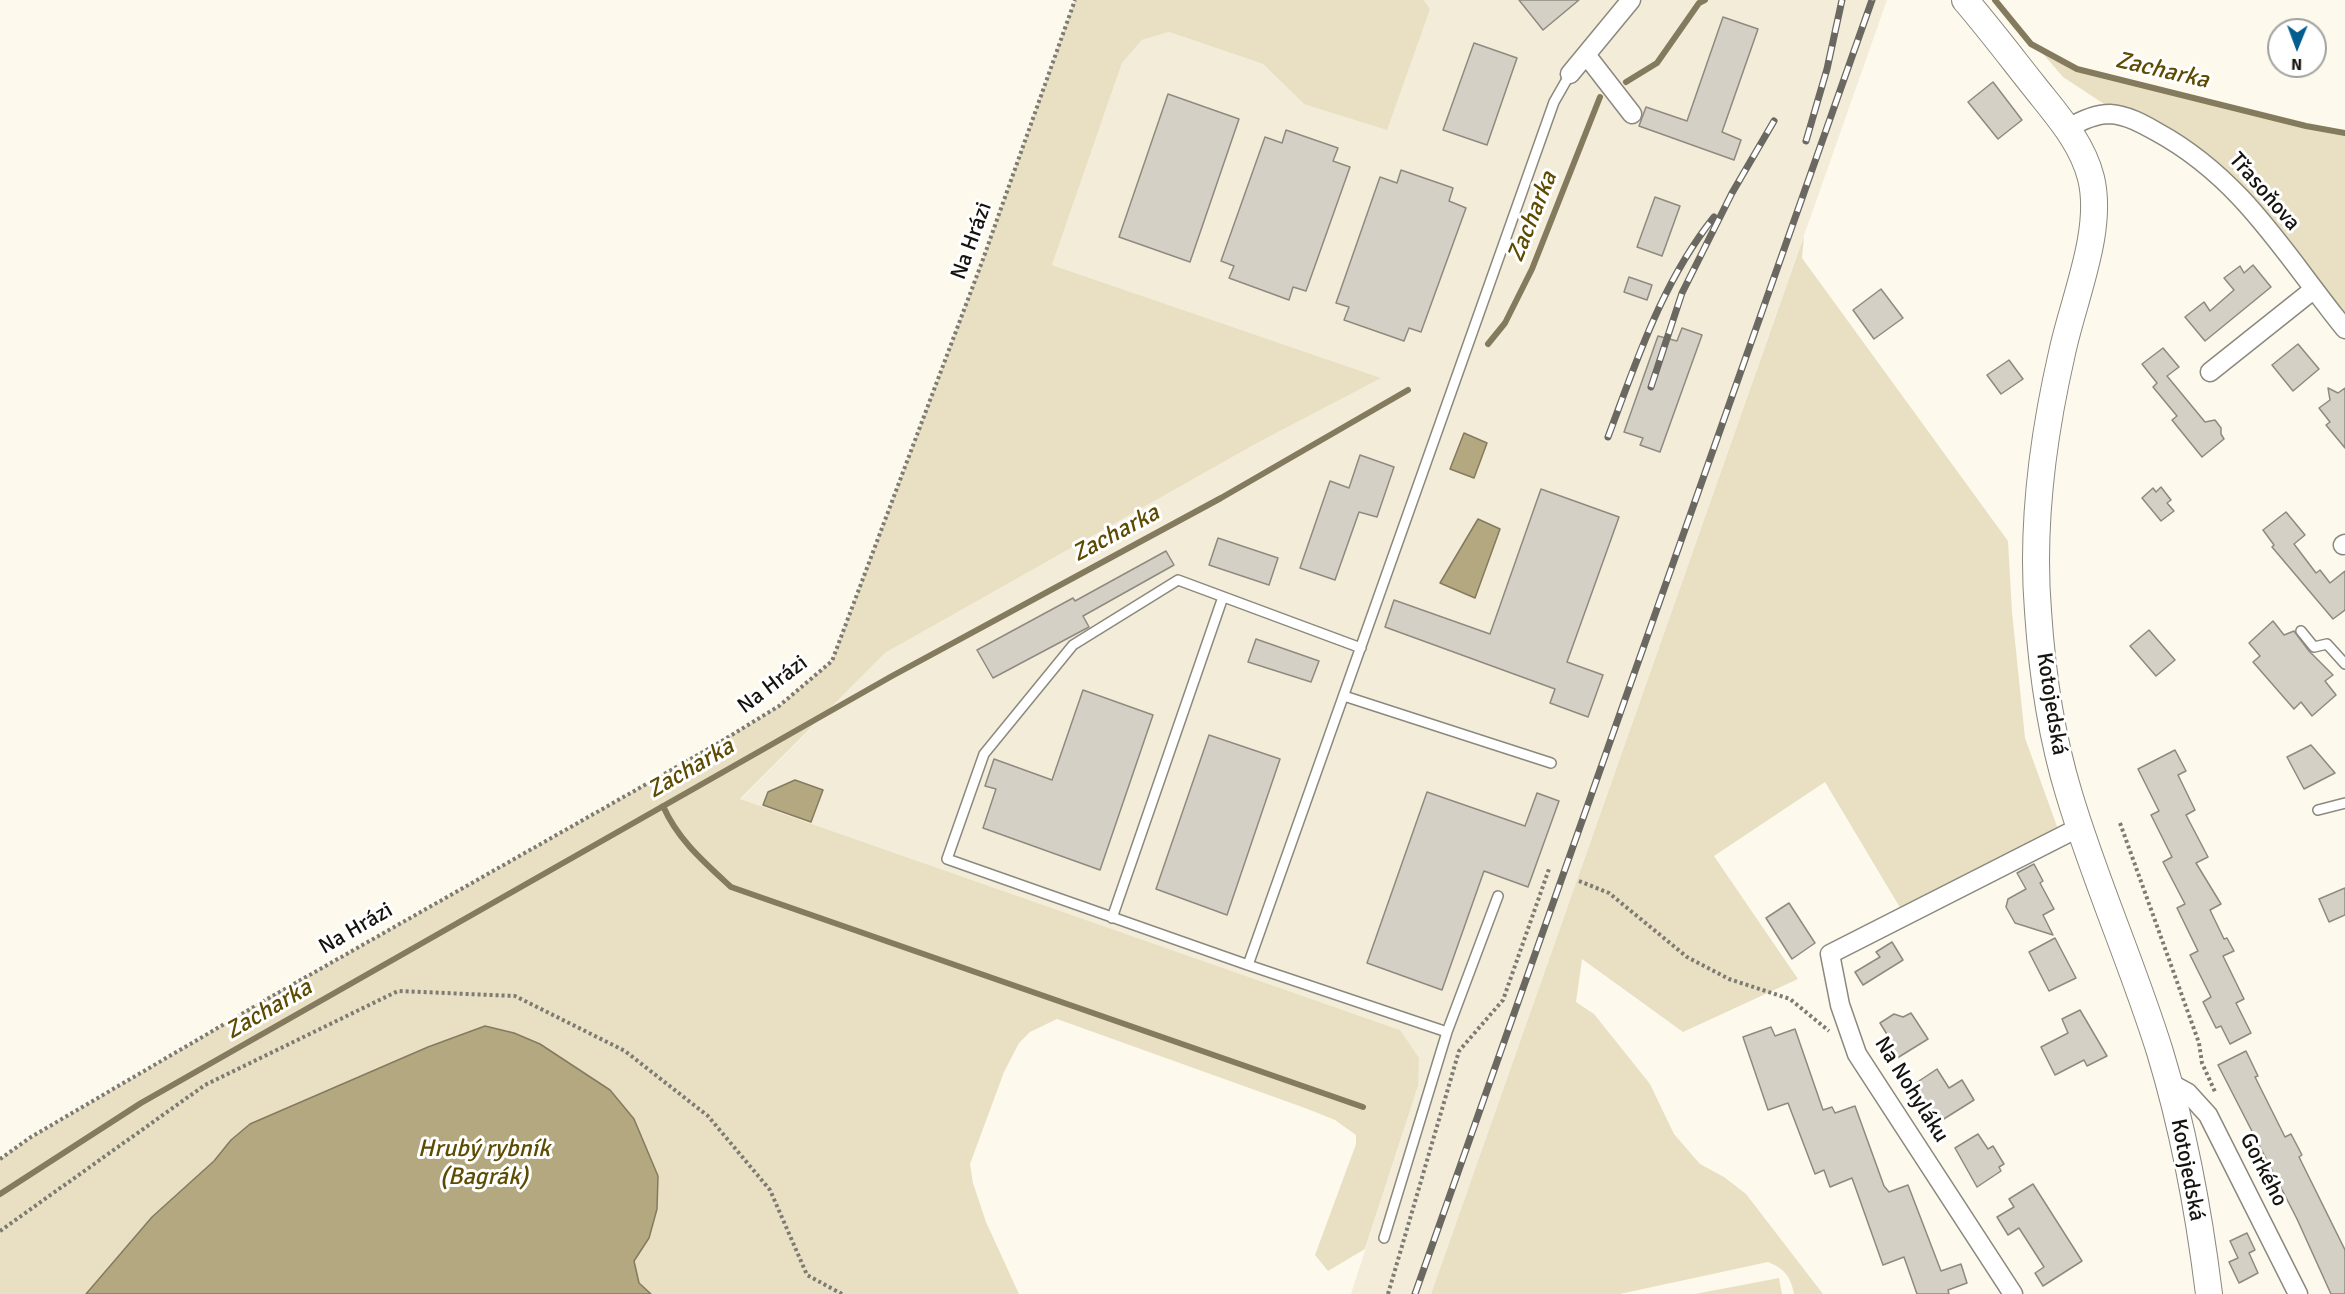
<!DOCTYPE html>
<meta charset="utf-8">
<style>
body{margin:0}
#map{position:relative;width:2345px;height:1294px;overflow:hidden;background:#fdf9ed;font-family:Signika,sans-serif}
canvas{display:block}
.north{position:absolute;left:2267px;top:18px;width:60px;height:60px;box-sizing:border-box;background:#fff;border:2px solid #a1a19f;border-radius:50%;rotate:181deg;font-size:16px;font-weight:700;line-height:24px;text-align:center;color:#15130f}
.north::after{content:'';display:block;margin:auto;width:21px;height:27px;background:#035d8e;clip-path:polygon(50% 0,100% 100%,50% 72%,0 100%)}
</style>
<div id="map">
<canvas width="2345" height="1294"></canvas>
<div class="north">N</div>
</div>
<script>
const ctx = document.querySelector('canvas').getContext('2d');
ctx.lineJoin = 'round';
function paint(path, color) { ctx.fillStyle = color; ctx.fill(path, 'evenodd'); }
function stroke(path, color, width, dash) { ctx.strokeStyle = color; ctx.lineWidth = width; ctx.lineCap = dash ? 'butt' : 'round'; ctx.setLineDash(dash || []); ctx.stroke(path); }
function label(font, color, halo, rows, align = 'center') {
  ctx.font = font + ' Signika,sans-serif'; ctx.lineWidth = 6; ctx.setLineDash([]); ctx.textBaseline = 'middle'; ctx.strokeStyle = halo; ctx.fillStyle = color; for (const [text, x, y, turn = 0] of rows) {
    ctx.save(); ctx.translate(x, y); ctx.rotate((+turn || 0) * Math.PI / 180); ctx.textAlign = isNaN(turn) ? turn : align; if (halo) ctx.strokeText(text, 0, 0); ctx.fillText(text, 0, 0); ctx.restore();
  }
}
paint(new Path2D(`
 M1424,0H1887L1431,1294H1351L1418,1086L1400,1030L740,800L885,653L1259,442L1380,378L1052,265L1122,63L1142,40L1169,32L1263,64L1304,104L1430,9Z`), '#f2ecd9');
paint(new Path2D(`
 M1075,0H1424L1430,9L1387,130L1304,104L1263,64L1169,32L1142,40L1122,63L1052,265L1381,378L1259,442L885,653L740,799L1400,1030L1419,1058L1418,1086L1365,1249L1328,1271L1315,1255L1356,1144V1135L1335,1120L1305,1108L1057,1019L1030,1032L1019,1043L1004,1072L970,1164L973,1183L986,1222L1019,1294H651L639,1283L634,1261L649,1238L657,1209L570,1064L540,1044L428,1047L250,1124L231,1140L214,1161L152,1217L86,1294H0V1159L32,1137L269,998L717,744L779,706L832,661L982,262Z
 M2038,48L2077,69L2306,126L2345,133V329L2238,192L2063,77Z
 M1804,236L1802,258L2008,541L2012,612L2025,738L2059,832L1902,911L1825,782L1714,856L1798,979L1683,1032L1582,959L1576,1002L1594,1014L1650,1084L1674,1134L1700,1164L1724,1177L1746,1194L1823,1294H1794C1791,1277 1784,1268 1768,1262L1620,1294H1431Z
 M1779,1278L1782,1294H1695Z`), '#e9e0c3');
const water = new Path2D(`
 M1464,433L1487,443L1474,478L1450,469Z
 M1478,519L1500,529L1475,598L1440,583Z
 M795,780L823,790L811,822L763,805L768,792Z
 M485,1026L514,1033L540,1044L610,1090L634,1119L658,1176L657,1209L649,1238L634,1261L639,1283L651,1294H86L152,1217L214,1161L231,1140L250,1124L428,1047Z`);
paint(water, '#b4a881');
stroke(water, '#847b5f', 1.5);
stroke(new Path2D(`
 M1995,0L2031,44L2077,69L2306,126L2345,133
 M1626,82L1657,63L1699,3L1705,0
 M1488,344L1505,323L1532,269L1600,97
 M663,806C678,840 704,862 731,887L1363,1107
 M0,1194L141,1103L892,676L1221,498L1408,390`), '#847b5f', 6);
const building = new Path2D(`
 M1519,0H1579L1543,30Z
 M1723,17L1758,29L1722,132L1741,140L1734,160L1639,126L1646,107L1687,121Z
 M1474,43L1517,58L1487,145L1443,130Z
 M1993,82L2022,120L1998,139L1968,102Z
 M1168,94L1239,119L1190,262L1119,237Z
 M1286,130L1338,148L1333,161L1350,167L1306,291L1293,287L1289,300L1229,278L1234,266L1221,261L1265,137L1282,143Z
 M1401,170L1453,188L1449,201L1466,208L1421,332L1409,328L1404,341L1344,320L1349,307L1336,303L1380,177L1397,183Z
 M1655,197L1680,206L1662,256L1637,247Z
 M2253,265L2271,287L2205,341L2185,317L2204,302L2210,311L2234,290L2224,278L2240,266L2244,273Z
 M1629,277L1652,285L1647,300L1624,292Z
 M1881,289L1903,318L1874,339L1853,310Z
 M1682,328L1702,335L1660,452L1640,445L1643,438L1624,432L1658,336L1677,341Z
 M2298,344L2319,369L2293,391L2272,365Z
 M2163,348L2179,367L2167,376L2205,422L2215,420L2221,428V434L2224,439L2202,457L2172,420L2177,416L2153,387L2157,383L2142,364Z
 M2009,360L2023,379L2001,394L1987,375Z
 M2328,388L2338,393L2345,388V448L2326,425L2330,422L2319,408L2330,400Z
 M1360,455L1394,467L1377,517L1359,512L1335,580L1300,568L1330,481L1349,488Z
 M2161,487L2171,500L2167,503L2174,511L2161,521L2142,498L2153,488L2156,492Z
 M1541,489L1619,517L1567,662L1603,675L1588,717L1550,703L1555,689L1385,627L1394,600L1490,634Z
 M2286,512L2305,535L2294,544L2316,573L2320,570L2330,583L2345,571V610L2333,619L2272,547L2274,545L2263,530Z
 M1218,538L1278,558L1269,585L1209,565Z
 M1166,551L1174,565L1083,616L1089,627L993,678L977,650L1073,598L1075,601Z
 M2273,621L2284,635L2294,631L2309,651L2333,675L2325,681L2336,695L2312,716L2301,702L2294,709L2253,662L2260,656L2249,643Z
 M2149,630L2175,660L2156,676L2130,646Z
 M1256,639L1319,661L1311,682L1248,662Z
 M1083,690L1153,715L1100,870L983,828L996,789L985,786L994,759L1052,780Z
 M1209,735L1280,759L1227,915L1156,889Z
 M2311,745L2335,773L2304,789L2287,757Z
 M2175,750L2186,771L2178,775L2195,810L2186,815L2208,857L2196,863L2221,904L2210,910L2224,939L2227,938L2234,951L2223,956L2244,999L2236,1003L2251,1033L2230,1044L2221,1026L2216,1028L2203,1002L2211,997L2190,955L2198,951L2177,908L2185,904L2163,862L2172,857L2151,815L2159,811L2138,769Z
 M1427,792L1525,826L1537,793L1559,801L1528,887L1484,871L1442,990L1367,963Z
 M2034,864L2043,881L2040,883L2054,909L2043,915L2053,935L2015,923L2006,907L2008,899L2026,889L2017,873Z
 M2345,888V915L2329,922L2319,899Z
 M1789,903L1815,943L1792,959L1766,918Z
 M2055,938L2076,978L2049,991L2029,952Z
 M1892,942L1903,960L1863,985L1855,972L1880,957L1876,952Z
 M2080,1010L2107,1056L2087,1066L2084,1060L2055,1075L2041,1047L2068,1033L2062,1019Z
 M1911,1013L1928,1039L1894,1060L1881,1040L1888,1036L1880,1023L1894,1014L1903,1017Z
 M1771,1027L1775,1036L1795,1029L1823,1110L1832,1107L1835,1113L1855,1106L1884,1186L1889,1192L1908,1185L1941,1271L1961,1264L1967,1283L1948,1290L1949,1294H1917L1904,1257L1883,1265L1852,1178L1830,1187L1824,1170L1815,1174L1788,1103L1768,1110L1743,1037Z
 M2246,1051L2258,1076L2255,1077L2285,1137L2291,1134L2302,1155L2299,1157L2345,1250V1294H2331L2297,1219L2218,1065Z
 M1937,1069L1949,1088L1962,1080L1974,1100L1939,1122L1913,1085Z
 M1978,1134L1988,1149L1993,1146L2004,1164L1999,1167L2001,1171L1977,1187L1955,1148Z
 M2033,1184L2082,1261L2043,1286L2035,1273L2044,1267L2019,1228L2008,1235L1997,1217L2014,1207L2009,1199Z
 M2247,1233L2255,1250L2249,1253L2258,1273L2239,1283L2229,1262L2238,1258L2230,1241Z`);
paint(building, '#d4d0c5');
stroke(building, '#8e8a7f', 1.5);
const service = new Path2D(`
 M2301,631L2314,647L2327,644L2345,664
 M1361,648L1178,580L1073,645L984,754L947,859L1248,965L1554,102L1570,74
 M1344,696L1551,763
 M2318,810L2345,803
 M1112,918L1223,597
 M1248,965L1447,1032L1384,1238
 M1447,1032L1498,896`);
const minor = new Path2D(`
 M1587,56L1632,114
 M1570,74L1631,0
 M2067,129C2080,121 2095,114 2110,114C2127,115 2143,124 2157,132C2243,179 2285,255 2345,329
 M2210,372L2313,290
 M2343,545L2345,544
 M2168,1082L2188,1093L2208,1115L2298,1294
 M2013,1294L1857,1054L1840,1005L1830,954L2080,827`);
const secondary = new Path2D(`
 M1965,0C1989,28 2011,57 2034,86C2056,114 2082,142 2091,178C2104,231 2073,300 2062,353C2043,436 2031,525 2038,611C2042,672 2051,735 2069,794C2095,881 2133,965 2160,1052C2184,1131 2199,1213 2209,1294`);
stroke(service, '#8b887d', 12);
stroke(minor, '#8b887d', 21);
stroke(secondary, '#8b887d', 28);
stroke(new Path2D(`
 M2120,823L2199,1043L2202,1063L2216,1094
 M1579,881L1609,893L1687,957L1729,979L1790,999L1829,1031
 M0,1159L31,1137L269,998L717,744L779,706L832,661L982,262L1075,0
 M0,1231L205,1085L398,991L515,996L625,1051L708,1116L770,1190L807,1275L842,1294
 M1388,1294L1459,1051L1503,1000L1549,869`), '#7d7b73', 4, [3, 3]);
stroke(service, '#fff', 9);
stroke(minor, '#fff', 18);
stroke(secondary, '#fff', 26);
const rail = new Path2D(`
 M1806,141L1827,69L1842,0
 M1651,387L1682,293L1732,193L1774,121
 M1608,437C1637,360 1662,282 1714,217
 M1415,1294L1872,0`);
stroke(rail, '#6b6861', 7);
stroke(rail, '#fff', 4.5, [14]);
label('22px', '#15130f', '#fff', [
 ["Třasoňova",2264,192,49],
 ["Na Hrázi",972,241,-70],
 ["Na Hrázi",773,685,-37],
 ["Kotojedská",2051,704,81],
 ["Na Hrázi",356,929,-30],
 ["Na Nohyláku",1911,1090,58],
 ["Kotojedská",2187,1170,79],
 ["Gorkého",2263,1170,63]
]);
label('italic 24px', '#5d4b02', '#fff', [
 ["Zacharka",2162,71,13],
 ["Zacharka",1533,217,-68],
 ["Zacharka",1116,534,-28],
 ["Zacharka",691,769,-30],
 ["Zacharka",269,1010,-30],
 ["Hrubý rybník",484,1150],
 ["(Bagrák)",484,1178]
]);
</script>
